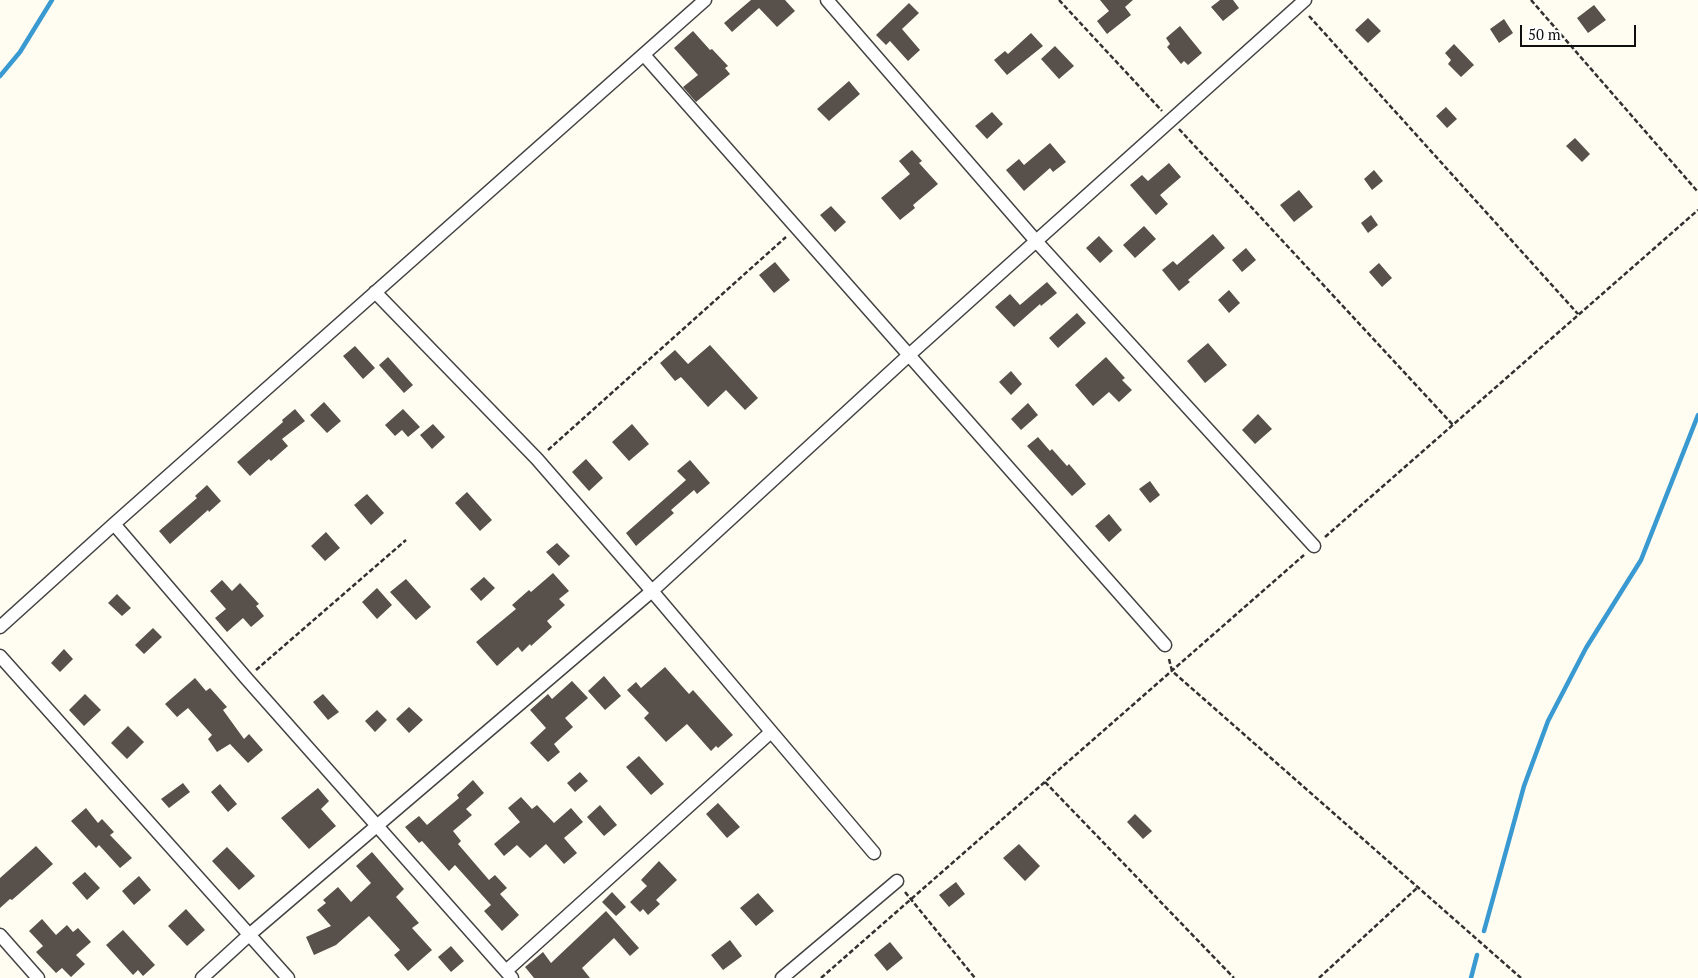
<!DOCTYPE html>
<style>
body{margin:0}
#map{position:relative;width:1698px;height:978px;overflow:hidden;background:#fffcf1;font-family:"PT Serif",serif}
canvas{display:block}
.scale{position:absolute;left:1520px;top:25px;width:116px;height:22px;box-sizing:border-box;border:2px solid #0f0f0f;border-top:0;padding-left:6px;font-size:15px;line-height:18px;white-space:nowrap;color:#0f0f0f;-webkit-text-stroke:4px #fff;paint-order:stroke}
</style>
<div id="map">
<canvas width="1698" height="978"></canvas>
<div class="scale">50 m</div>
</div>
<script>
const ctx = document.querySelector('canvas').getContext('2d');
ctx.lineJoin = 'round';
function stroke(path, color, width, dash) { ctx.strokeStyle = color; ctx.lineWidth = width; ctx.lineCap = dash ? 'butt' : 'round'; ctx.setLineDash(dash || []); ctx.stroke(path); }
function paint(path, color) { ctx.fillStyle = color; ctx.fill(path, 'evenodd'); }
stroke(new Path2D(`
 M0,76L20,52L52,0
 M1484,931L1524,786L1548,721L1586,648L1641,560L1698,415
 M1471,978L1477,955`), '#3999d1', 4.5);
paint(new Path2D(`
 M751,0H785L795,11L777,27L759,8L732,32L724,23Z
 M1100,0H1133L1125,7L1131,15L1107,34L1097,21L1109,11Z
 M1220,0H1233L1239,8L1223,21L1211,7Z
 M909,3L919,13L902,29L920,50L908,61L890,41L886,45L876,35Z
 M1594,5L1606,20L1588,33L1577,18Z
 M1368,18L1381,31L1368,43L1355,30Z
 M1504,19L1513,33L1499,43L1490,29Z
 M1180,26L1202,53L1188,65L1184,61L1181,64L1167,47L1170,44L1166,38Z
 M693,31L710,50L712,49L728,66L725,68L730,74L696,102L683,87L698,75L674,48Z
 M1031,33L1043,46L1007,75L994,60L1005,51L1008,54Z
 M1454,44L1474,65L1461,77L1448,64L1451,60L1445,53Z
 M1055,46L1074,66L1059,79L1041,59Z
 M849,81L860,94L829,121L817,109Z
 M1446,107L1457,119L1447,128L1436,116Z
 M992,112L1003,124L987,139L975,126Z
 M1575,138L1590,154L1582,162L1566,146Z
 M1050,143L1066,162L1053,172L1050,168L1024,191L1006,170L1019,159L1024,165Z
 M912,150L922,161L919,163L938,184L913,205L915,208L900,220L881,198L910,174L899,161Z
 M1169,163L1181,177L1160,195L1168,204L1156,215L1130,185L1142,175L1148,181Z
 M1374,170L1383,181L1372,190L1364,179Z
 M1299,190L1313,207L1294,222L1280,205Z
 M831,206L846,222L835,232L820,215Z
 M1371,215L1378,225L1368,233L1361,223Z
 M1144,226L1156,239L1135,258L1123,245Z
 M1213,234L1225,248L1188,280L1190,282L1179,291L1162,270L1173,261L1177,265Z
 M1099,236L1113,251L1100,263L1086,248Z
 M1246,248L1256,260L1242,272L1232,260Z
 M775,262L790,280L774,293L759,275Z
 M1379,263L1392,278L1382,287L1369,272Z
 M1047,282L1057,293L1041,306L1040,304L1014,327L995,307L1010,294L1020,305Z
 M1229,290L1240,303L1229,313L1218,300Z
 M1077,313L1086,323L1058,348L1049,338Z
 M1208,343L1227,365L1205,383L1187,361Z
 M710,345L758,398L745,410L726,390L708,407L681,377L675,381L660,363L675,350L688,364Z
 M355,346L375,368L363,379L343,356Z
 M388,357L413,385L404,393L379,365Z
 M1106,357L1125,378L1122,380L1132,390L1119,402L1109,392L1093,406L1075,385Z
 M1011,371L1022,384L1011,395L999,382Z
 M324,402L341,421L327,433L310,415Z
 M1028,403L1038,415L1021,430L1011,419Z
 M295,409L305,421L282,439L288,446L271,461L269,459L250,476L237,462L283,422L282,420Z
 M403,409L420,427L408,437L402,430L395,436L385,425Z
 M1258,414L1272,429L1255,444L1242,430Z
 M433,424L445,437L432,449L420,435Z
 M632,424L649,444L629,461L612,442Z
 M1038,437L1050,451L1052,449L1067,466L1069,464L1086,484L1072,496L1027,446Z
 M586,459L603,478L589,491L572,472Z
 M690,460L710,483L697,494L694,490L671,510L674,513L636,546L626,533L686,480L677,471Z
 M1150,481L1160,495L1150,503L1139,489Z
 M207,485L221,501L209,512L208,510L170,544L159,531L197,498L195,496Z
 M467,492L492,520L480,531L455,503Z
 M367,494L384,513L371,525L354,505Z
 M1109,514L1122,530L1109,542L1095,526Z
 M326,532L340,548L325,561L311,546Z
 M557,543L570,556L559,566L546,552Z
 M553,573L569,591L559,599L565,605L547,621L552,627L531,646L530,644L522,652L518,647L497,666L476,642L516,609L512,605L529,590L531,592Z
 M484,577L495,588L481,601L470,589Z
 M406,579L431,607L416,620L390,592Z
 M222,580L232,591L240,583L259,604L256,606L264,616L251,627L243,618L227,632L215,618L226,609L210,591Z
 M377,588L392,605L377,619L362,602Z
 M117,594L131,608L122,616L108,603Z
 M153,628L162,637L144,654L135,645Z
 M64,649L73,659L60,672L51,663Z
 M665,667L689,694L693,690L733,735L718,748L716,746L711,751L687,724L666,742L644,718L649,713L627,690L636,682L641,688Z
 M604,676L621,696L605,710L588,691Z
 M195,678L206,691L210,688L227,707L223,710L244,739L249,734L263,750L248,763L230,744L217,752L208,739L212,735L188,708L177,717L165,704Z
 M572,681L588,698L565,718L573,727L554,744L560,752L548,762L530,743L546,728L530,710L548,694L552,699Z
 M85,694L101,710L84,726L69,710Z
 M323,694L339,712L328,720L313,702Z
 M409,707L423,720L409,733L396,719Z
 M377,710L387,720L375,732L365,721Z
 M128,726L144,742L127,759L111,743Z
 M639,756L664,784L651,795L626,767Z
 M580,772L588,781L575,792L567,783Z
 M473,780L484,793L466,809L472,815L453,831L461,841L458,844L489,880L495,875L507,888L500,894L519,915L502,931L484,911L491,905L455,865L449,871L422,841L419,843L405,827L419,816L427,825L459,798L457,795Z
 M183,783L190,792L169,808L161,799Z
 M220,784L237,804L228,812L211,792Z
 M318,788L329,801L321,809L336,826L309,849L281,818Z
 M521,797L532,809L537,805L554,823L571,808L583,822L564,838L577,853L564,864L546,844L530,858L517,845L504,856L494,844L520,822L508,808Z
 M718,803L740,827L727,838L706,814Z
 M600,805L617,825L604,836L587,817Z
 M86,808L98,823L102,819L114,832L110,835L132,858L120,868L99,845L96,848L71,821Z
 M1135,814L1152,831L1143,839L1127,822Z
 M1019,844L1040,866L1025,881L1003,858Z
 M36,846L53,864L12,900L10,899L0,908V878Z
 M227,847L255,876L239,890L212,861Z
 M372,852L404,889L396,897L419,923L412,928L432,950L408,971L394,955L400,950L369,916L336,945L314,955L306,937L331,926L317,910L326,903L323,900L338,887L351,902L371,883L356,866Z
 M659,861L677,880L656,900L660,904L648,915L643,909L640,912L630,902L647,886L641,880Z
 M85,872L100,888L87,900L72,883Z
 M139,876L151,890L134,905L122,891Z
 M956,882L965,894L949,907L939,895Z
 M612,892L626,907L616,916L602,902Z
 M758,893L774,911L756,926L740,908Z
 M186,909L205,930L187,946L168,926Z
 M606,911L639,948L630,956L614,938L582,968L590,978H534L525,967L543,952L551,963Z
 M42,919L56,935L67,925L73,932L78,928L91,942L76,955L85,964L71,977L62,968L56,973L36,952L43,946L29,931Z
 M123,930L155,965L143,976L138,970L133,975L106,945Z
 M730,940L742,956L723,970L711,955Z
 M890,942L903,958L887,971L874,955Z
 M451,946L464,961L451,972L438,957Z`), '#58504b');
const street = new Path2D(`
 M827,0L1036,241L1314,546
 M644,55L1165,645
 M375,292L537,459L652,591L874,853
 M114,524L246,678L512,978
 M0,627L114,524L705,0
 M0,656L288,978
 M0,935L38,978
 M506,971L771,732
 M202,978L249,935L652,591L909,355L1305,0
 M782,978L897,881`);
stroke(street, '#424242', 15);
stroke(new Path2D(`
 M1059,0L1162,111
 M1531,0L1698,192
 M1309,16L1578,314
 M1179,129L1453,425
 M548,450L786,237
 M1325,537L1698,210
 M1169,659L1172,671L1521,978
 M256,670L406,540
 M1045,782L1234,978
 M905,892L975,978
 M821,978L1304,555
 M1319,978L1417,888`), '#313131', 2.5, [5, 2.5]);
stroke(street, '#fff', 12);
</script>
